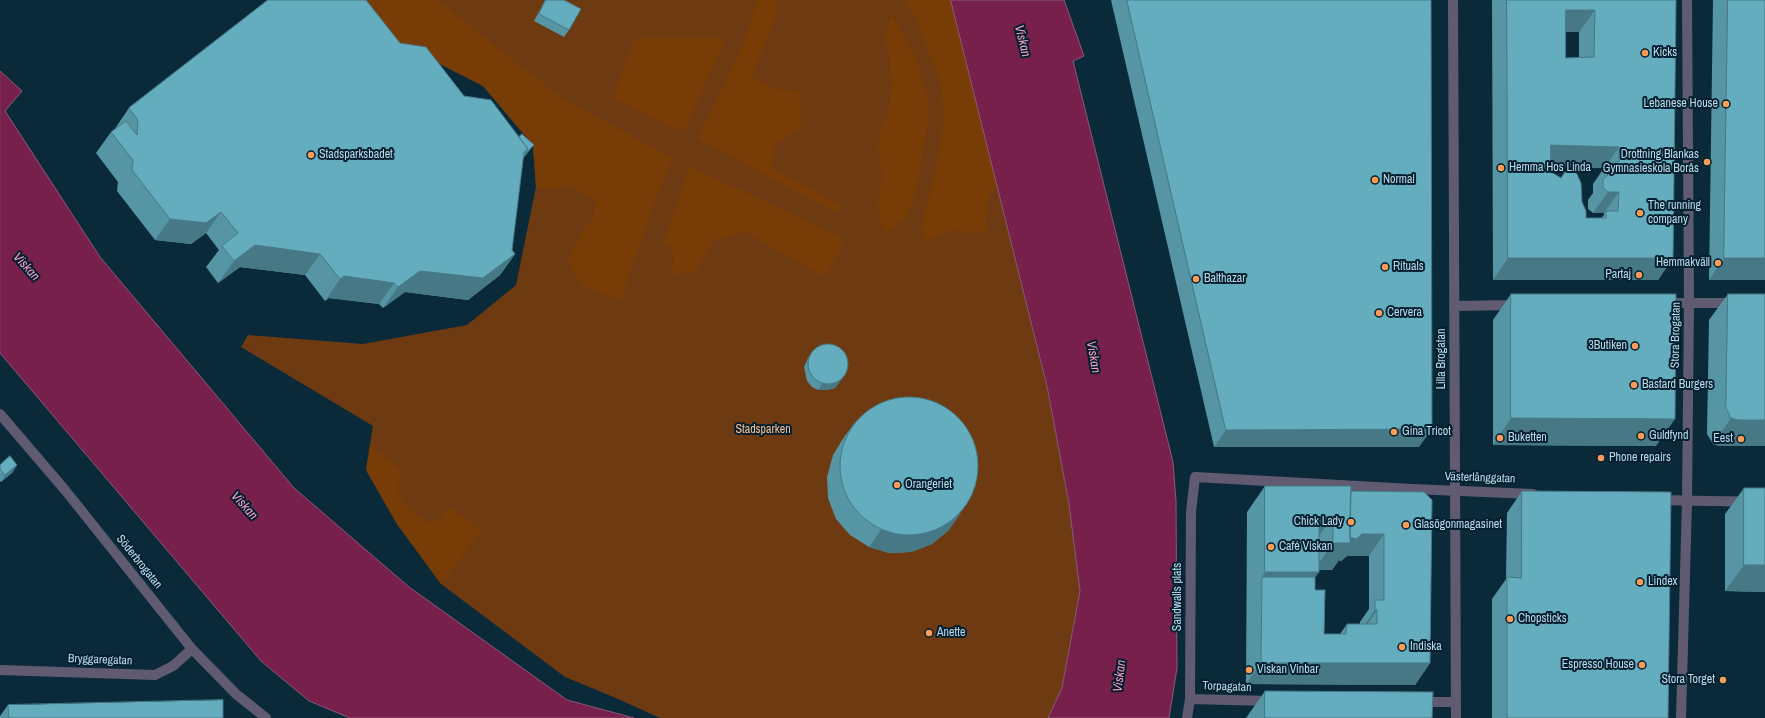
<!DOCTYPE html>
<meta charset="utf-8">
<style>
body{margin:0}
canvas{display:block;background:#0a2a3a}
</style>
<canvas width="1765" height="718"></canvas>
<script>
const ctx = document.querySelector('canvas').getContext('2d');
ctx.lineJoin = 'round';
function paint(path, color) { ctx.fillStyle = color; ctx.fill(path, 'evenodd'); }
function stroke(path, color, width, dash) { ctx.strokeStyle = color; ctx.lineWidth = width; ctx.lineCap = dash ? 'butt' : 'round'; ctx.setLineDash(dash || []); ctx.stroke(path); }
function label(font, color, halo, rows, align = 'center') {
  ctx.font = font + ' "Archivo Narrow",sans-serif'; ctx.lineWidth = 4; ctx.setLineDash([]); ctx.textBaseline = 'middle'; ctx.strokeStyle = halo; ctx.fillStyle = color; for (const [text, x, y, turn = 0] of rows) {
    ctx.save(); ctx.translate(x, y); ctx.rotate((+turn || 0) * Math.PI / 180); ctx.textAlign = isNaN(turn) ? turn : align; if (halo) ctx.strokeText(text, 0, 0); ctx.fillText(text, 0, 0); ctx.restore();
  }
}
paint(new Path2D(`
 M356,0H951L1047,386L1069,504L1080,591L1062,688L1048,718H660L616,698L565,677L441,584L397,524L366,470L373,426L241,347L248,335L363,344L467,325L516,285L536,187L533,145L483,86L393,40Z`), '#6e3a11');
paint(new Path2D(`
 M356,0H437L563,99L673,158L654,204L620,301L581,285L568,261L578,238L593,217L596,200L567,185L554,189L536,187L533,145L483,86L393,40Z
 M757,0H778L776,16L752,77L776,89L799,91L802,127L775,145L772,169L841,205L839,213L820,204L698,139L743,44Z
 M904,0H951L997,185L989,195L986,218L988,232L968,234L961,230L950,231L925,241L922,230L923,220L936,169L944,122L941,85L917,21Z
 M892,15L916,56L927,96L928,123L916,189L909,211L903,220L887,232L880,223L878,202L883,175L878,148L880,130L889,110L891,86L889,54L884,37Z
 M635,38H726L683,133L612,98Z
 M689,166L839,236L843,245L842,248L824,277L745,232L713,240L696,272H685L679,277L671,271L674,262L670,246L663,244Z
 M370,446L400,469L398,492L404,504L426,522H437L449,507L482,531L441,584L397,524L366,470Z`), '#783c07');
const water = new Path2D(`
 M951,0H1064L1084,56L1073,61L1173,462L1176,501L1177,668L1169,718H1048L1062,688L1080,591L1069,504L1047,386Z
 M0,71L22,91L5,111L100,257L294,488L409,587L567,700L634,718H350L309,701L261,661L0,353Z`);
paint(water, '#77204b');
stroke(water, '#8c587b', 1);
stroke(new Path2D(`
 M1453,0L1456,718
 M1663,303H1735
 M1454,306L1517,305
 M0,414L65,490L192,649L236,694L266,718
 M1657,500L1765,502
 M0,670L155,675L173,666L192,649
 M1190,699L1270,701
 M1420,702H1456
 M1187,718L1190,699L1191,512L1195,477L1412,489L1533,494
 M1681,718L1687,501L1689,302L1687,0`), '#605b71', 10);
paint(new Path2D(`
 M545,0H564L569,30L564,37L534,21Z
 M1111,0H1431L1419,447H1214Z
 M1492,0H1676L1673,258L1658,280H1493ZM1566,32H1579V57L1566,58ZM1551,167L1604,168L1593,184V193L1588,200V209L1593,213H1604V215L1601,218H1586L1582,202L1565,172L1561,178L1551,172Z
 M1713,0H1765V280H1709Z
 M400,43L464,96L519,137L534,145L523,158L512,250L515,254L500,275L468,300L405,292L383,308L379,304L329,298L325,301L305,275L240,267L218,283L206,267L219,250L206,233L191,244L155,240L117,191L118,182L96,153L111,132L114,130L129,108Z
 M1511,294L1656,446L1493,445V320Z
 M1728,294L1765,446H1720L1713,444L1707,434L1709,320Z
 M813,351L845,375L835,388L827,390H818L812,387L807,381L804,367L808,358Z
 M857,420L949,530L932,544L911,552L889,553L869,547L850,535L836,519L828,498L827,477L833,455L844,437Z
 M0,465L13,472L1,482L0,481Z
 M1265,486L1351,491L1424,492L1430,663L1415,685L1246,684L1247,512ZM1347,556H1369V609L1360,622V624H1347L1340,634H1324L1315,590V577L1319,572V570H1332L1339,560L1341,561Z
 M1744,488H1765V592L1725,591V514Z
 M1522,491L1668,718H1492V599L1506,579L1507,513Z
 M1265,691L1432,718H1246Z
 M8,705L223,718H0V716Z`), '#5695a3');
paint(new Path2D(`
 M1566,10H1595L1579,32H1551Z
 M534,145L529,151L522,160L526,153Z
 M1551,145L1619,147L1604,168L1536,167Z
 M1608,192H1619L1604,213H1593Z
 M221,212L206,233L191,244L155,240L170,219Z
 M255,245L320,254L305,275L240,267L218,283L234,261Z
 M515,254L500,275L468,300L405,292L383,308L398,287L420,271Z
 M1508,258H1673L1658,280H1493Z
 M1724,258H1765V280H1709Z
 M344,276L394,283L379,304L329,298L325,301L340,279Z
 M845,375L835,388L827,390H818L823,383Z
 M1511,418L1675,419L1656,446L1493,445Z
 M1731,418L1765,420V446H1720L1713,444Z
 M1432,429L1419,447H1214L1226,430Z
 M17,465L13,472L1,482L5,475Z
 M961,513L949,530L932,544L911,552L889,553L869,547L881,530Z
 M1333,516L1314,543L1319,517Z
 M1362,534H1384L1369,556H1347L1341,561L1339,560L1332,570H1314L1333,543L1348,537Z
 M1744,565H1765V592L1725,591Z
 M1265,572H1319L1300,599L1262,577Z
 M1375,610H1377L1362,632H1360Z
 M1261,663H1430L1415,685L1246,684Z`), '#467985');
const building = new Path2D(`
 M268,0H366L400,43L426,47L464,96L491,100L528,149L524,152L512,250L515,254L483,278L420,271L398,287L394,283L344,276L340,279L320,254L255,245L234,261L222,246L238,233L221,212L206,223L170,219L132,170L133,160L111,132L126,121L137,135L138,120L129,108Z
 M546,0H564L581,9L569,30L539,14Z
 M1127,0H1431L1432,429L1226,430Z
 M1507,0H1676L1673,258H1508ZM1566,10H1595L1594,57L1566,58ZM1551,145L1619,147V162H1608V175L1603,179V188L1608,192H1619L1618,211H1606V218H1586V211L1582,202L1581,183L1576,172H1565L1561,178L1551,172Z
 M1728,0H1765V258H1724Z
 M522,134L534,145L526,153H525L528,149L519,137Z
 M1511,294H1676L1675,419L1511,418Z
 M1728,294H1765V420H1738L1731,418L1726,408Z
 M808 364a20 20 0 1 1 40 0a20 20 0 1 1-40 0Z
 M840 466a69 69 0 1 1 138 0a69 69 0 1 1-138 0Z
 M10,456L17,465L5,475L0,469V465Z
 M1265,486H1351L1350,543H1333V516L1319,517V572H1265Z
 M1744,488H1765V565H1744Z
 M1351,491L1424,492L1432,500L1430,663H1261L1262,577H1315V590H1325L1324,634H1346L1347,624H1377V610H1375V600H1384V534H1362L1356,539L1350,537Z
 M1522,491L1671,492L1668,718H1507V577L1521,578Z
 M1265,691L1433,692L1432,718H1265Z
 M223,700V718H9L8,705Z`);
paint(building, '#64adbe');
stroke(building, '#467985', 1);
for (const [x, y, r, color] of [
 [1645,53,4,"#fe9c57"],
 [1726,104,4,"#fe9c57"],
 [311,155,4,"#fe9c57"],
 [1707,162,4,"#fe9c57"],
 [1501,168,4,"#fe9c57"],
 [1375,180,4,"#fe9c57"],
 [1640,213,4,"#fe9c57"],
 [1718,263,4,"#fe9c57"],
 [1385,267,4,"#fe9c57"],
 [1639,275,4,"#fe9c57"],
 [1196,279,4,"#fe9c57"],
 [1379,313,4,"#fe9c57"],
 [1635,346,4,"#fe9c57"],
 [1634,385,4,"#fe9c57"],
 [1394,432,4,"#fe9c57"],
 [1641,436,4,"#fe9c57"],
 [1500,438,4,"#fe9c57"],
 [1741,439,4,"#fe9c57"],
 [1601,458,4,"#fe9c57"],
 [897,485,4,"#fe9c57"],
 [1351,522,4,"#fe9c57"],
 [1406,525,4,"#fe9c57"],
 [1271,547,4,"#fe9c57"],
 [1640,582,4,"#fe9c57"],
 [1510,619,4,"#fe9c57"],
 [929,633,4,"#fe9c57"],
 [1402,647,4,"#fe9c57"],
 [1642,665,4,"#fe9c57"],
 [1249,670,4,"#fe9c57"],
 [1723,680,4,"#fe9c57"]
]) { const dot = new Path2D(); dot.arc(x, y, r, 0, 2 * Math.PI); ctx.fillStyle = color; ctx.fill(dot); stroke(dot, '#01202f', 1.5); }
label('12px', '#bedaec', '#01202f', [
 ["Kicks",1653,53],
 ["Lebanese House",1718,104,"right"],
 ["Stadsparksbadet",319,155],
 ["Drottning Blankas",1699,155,"right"],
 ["Gymnasieskola Borås",1699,169,"right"],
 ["Hemma Hos Linda",1509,168],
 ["Normal",1383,180],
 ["The running",1648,206],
 ["company",1648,220],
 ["Hemmakväll",1710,263,"right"],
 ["Rituals",1393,267],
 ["Partaj",1631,275,"right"],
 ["Balthazar",1204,279],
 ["Cervera",1387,313],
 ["3Butiken",1627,346,"right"],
 ["Bastard Burgers",1642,385],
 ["Gina Tricot",1402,432],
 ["Guldfynd",1649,436],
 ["Buketten",1508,438],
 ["Eest",1733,439,"right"],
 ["Phone repairs",1609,458],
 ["Orangeriet",905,485],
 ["Chick Lady",1343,522,"right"],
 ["Glasögonmagasinet",1414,525],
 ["Café Viskan",1279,547],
 ["Lindex",1648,582],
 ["Chopsticks",1518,619],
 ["Anette",937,633],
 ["Indiska",1410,647],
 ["Espresso House",1634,665,"right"],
 ["Viskan Vinbar",1257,670],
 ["Stora Torget",1715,680,"right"]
], 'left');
label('12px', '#bedaec', '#01202f', [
 ["Stora Brogatan",1676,335,-89],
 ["Lilla Brogatan",1442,359,-90],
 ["Västerlånggatan",1480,478,2],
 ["Söderbrogatan",139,562,51],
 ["Sandwalls plats",1178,597,-90],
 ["Bryggaregatan",100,660,2],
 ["Torpagatan",1227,687,2]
]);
label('12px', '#febc92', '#01202f', [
 ["Stadsparken",763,430]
]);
label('italic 13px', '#fe9cc4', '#01202f', [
 ["Viskan",1022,41,76],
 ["Viskan",26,267,48],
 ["Viskan",1093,357,80],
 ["Viskan",244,506,48],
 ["Viskan",1120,676,-83]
]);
</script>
